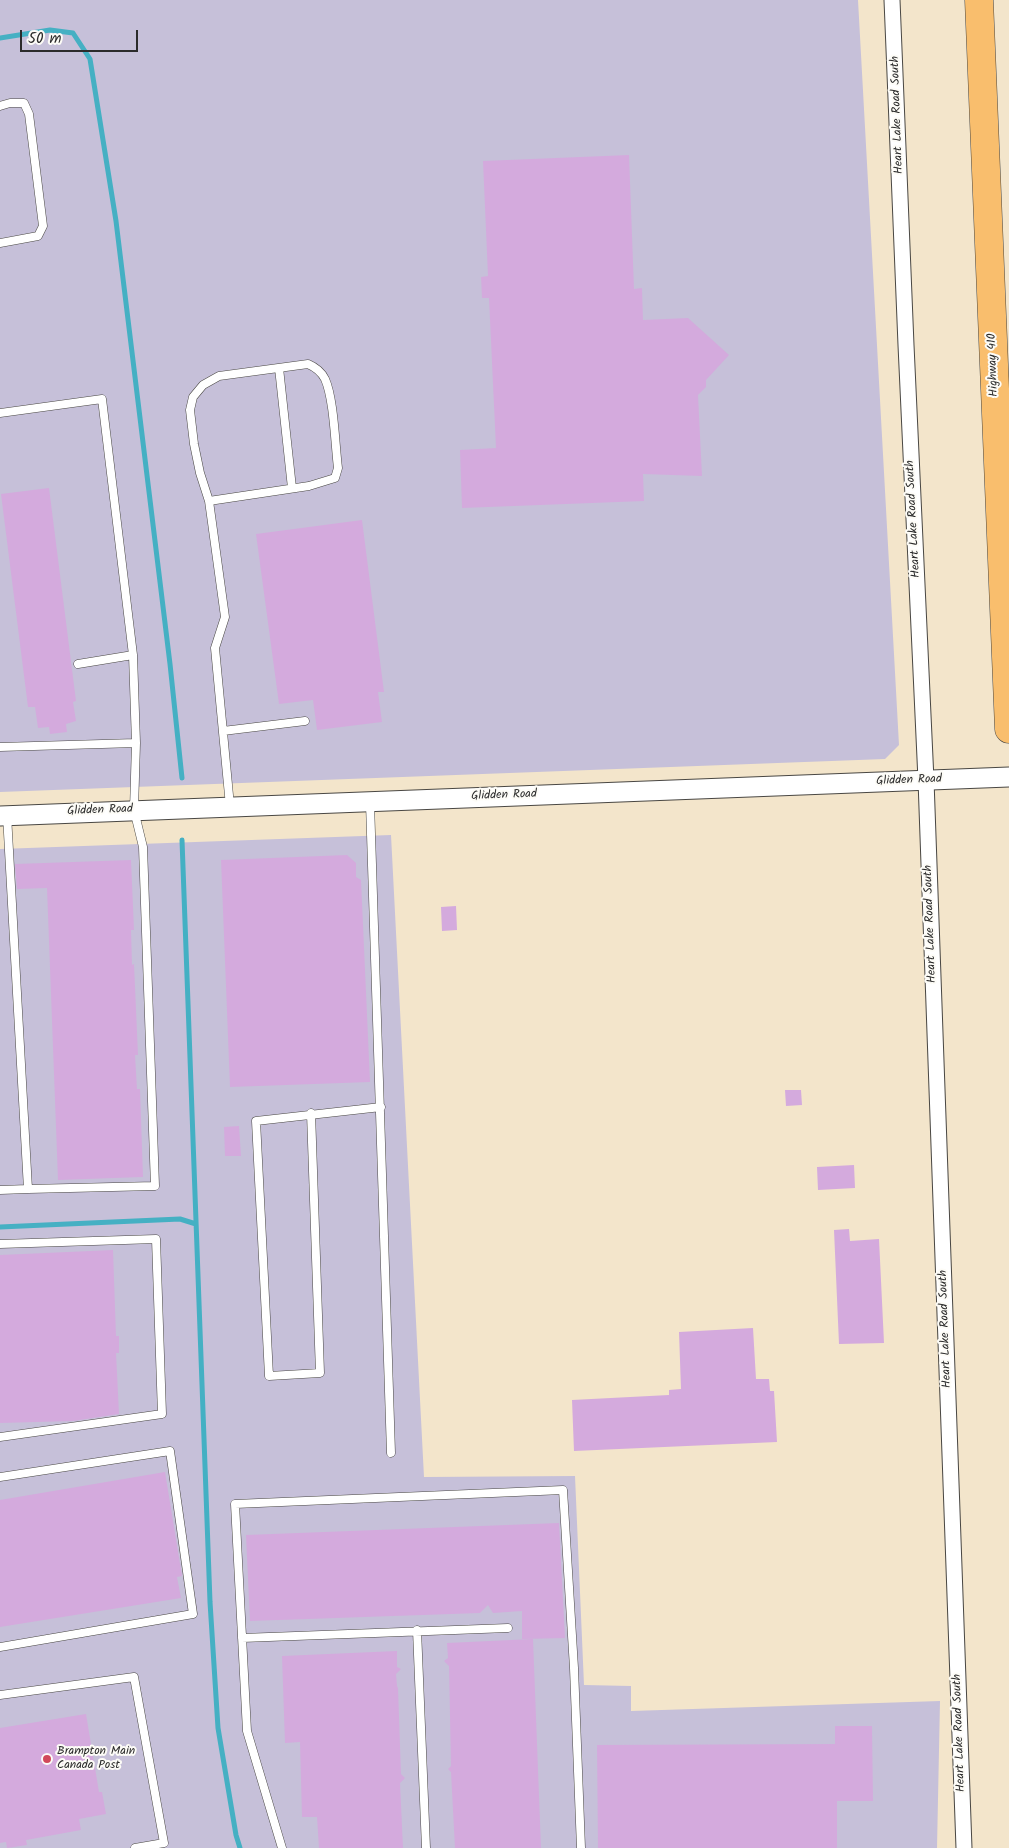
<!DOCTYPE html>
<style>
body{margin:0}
#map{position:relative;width:1009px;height:1848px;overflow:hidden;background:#f3e5cb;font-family:Kalam,sans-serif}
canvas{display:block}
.scale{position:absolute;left:20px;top:30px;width:118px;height:22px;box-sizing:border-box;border:2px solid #2b2b2b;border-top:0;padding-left:6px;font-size:15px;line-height:18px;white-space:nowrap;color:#2b2b2b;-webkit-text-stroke:4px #fdfcf7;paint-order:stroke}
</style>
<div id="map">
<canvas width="1009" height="1848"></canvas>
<div class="scale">50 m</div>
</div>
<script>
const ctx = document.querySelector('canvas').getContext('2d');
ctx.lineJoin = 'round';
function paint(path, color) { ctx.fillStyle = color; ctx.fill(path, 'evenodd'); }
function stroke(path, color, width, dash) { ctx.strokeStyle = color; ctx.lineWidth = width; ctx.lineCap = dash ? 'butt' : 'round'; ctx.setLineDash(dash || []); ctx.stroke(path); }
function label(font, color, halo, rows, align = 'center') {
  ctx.font = font + ' Kalam,sans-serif'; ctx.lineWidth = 4; ctx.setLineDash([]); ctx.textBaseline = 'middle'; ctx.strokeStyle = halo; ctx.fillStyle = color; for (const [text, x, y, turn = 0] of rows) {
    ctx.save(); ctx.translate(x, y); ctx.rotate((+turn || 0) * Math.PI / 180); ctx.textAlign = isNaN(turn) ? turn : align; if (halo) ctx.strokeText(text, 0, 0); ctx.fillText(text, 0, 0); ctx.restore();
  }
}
paint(new Path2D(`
 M0,0H858L899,745L885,759L0,792Z
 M391,835L424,1477L575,1476L584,1685L631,1686V1711L940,1701L937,1848H0V849Z`), '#c6c0d9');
stroke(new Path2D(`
 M0,38L50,30L73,33L90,59L116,221L170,664L182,778
 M182,840L210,1602L218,1728L236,1835L240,1848
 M0,1227L180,1219L196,1224`), '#45b0c3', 5);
paint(new Path2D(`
 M629,155L634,289L642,288L643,320L688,318L729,355L706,380V387L698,395L702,476L643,474L644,501L462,508L460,450L496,448L489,298H482L481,277L488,276L483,161Z
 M49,488L76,701L73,702L76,721L66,724L67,732L50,734L49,727L38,728L35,707H28L1,494Z
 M362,520L384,692H378L382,722L317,730L313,700L279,704L256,534Z
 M347,855L356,863V877L361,880L370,1082L230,1087L221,860Z
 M131,860L134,930H131L132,965L134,964L138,1055H135L137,1089H140L143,1177L58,1180L47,888L17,889L15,864Z
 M456,906L457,930L442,931L441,907Z
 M785,1090H801L802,1105L786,1106Z
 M239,1126L241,1156H225L224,1127Z
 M854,1165L855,1188L818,1190L817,1167Z
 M849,1229L850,1241L879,1239L884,1343L839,1344L834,1230Z
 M113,1250L116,1336H119V1353H116L119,1414L73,1421L0,1423V1255Z
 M753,1328L756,1379H769L770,1391H774L777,1442L574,1451L572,1400L669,1395V1390L681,1389L679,1332Z
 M165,1472L182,1576L177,1577L181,1598L0,1627V1500Z
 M559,1523L565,1638L522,1639V1611L493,1613L488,1605L480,1613L250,1621L246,1535Z
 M533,1639L541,1848H455L451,1772L448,1769L451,1766L449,1666L444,1661L448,1658L447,1643Z
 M397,1651V1667L401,1669L396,1674L397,1686L398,1688L401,1774L405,1778L400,1783L403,1848H319L317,1817H302L300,1742L285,1743L282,1656Z
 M86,1714L99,1792H102L106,1814L79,1819L81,1830L26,1840L27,1845L7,1848L6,1842L0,1843V1728Z
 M835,1726H872L873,1801H837V1848H598L597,1745L835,1744Z`), '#d4aadd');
const service = new Path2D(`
 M0,106L10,103H24L29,114L43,226L38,236L0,243
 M279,368L292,488
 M0,413L102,399L133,655L136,743
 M209,501L309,486L335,478L338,468C335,444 334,399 325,379C321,371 315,367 308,364L219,376L203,385L193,397L190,410L194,444L200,473L209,501L225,617L215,648L230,806
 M78,664L133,655
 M223,731L305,721
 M0,747L136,743L134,810L143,847L155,1186L28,1189L7,815
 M370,803L391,1453
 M311,1113L320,1373L269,1376L256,1121L381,1107
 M0,1190L28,1189
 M0,1244L156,1239L162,1414L0,1437
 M0,1477L170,1451L193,1614L0,1647
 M417,1630L426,1848
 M242,1638L508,1628
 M0,1695L134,1677L164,1843L135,1848
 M282,1848L247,1731L235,1504L563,1490L574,1668L581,1848`);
const minor = new Path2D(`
 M892,0L906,345L926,780L964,1848`);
const tertiary = new Path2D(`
 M0,816L1009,777`);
const motorway = new Path2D(`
 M979,0L1009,729`);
stroke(service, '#494743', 9);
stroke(minor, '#494743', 17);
stroke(tertiary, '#494743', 21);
stroke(motorway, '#494743', 29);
stroke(service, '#fff', 8);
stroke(minor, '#fff', 15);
stroke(tertiary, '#fff', 19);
stroke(motorway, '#f9be6d', 28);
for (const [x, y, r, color] of [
 [47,1759,5,"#d1495b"]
]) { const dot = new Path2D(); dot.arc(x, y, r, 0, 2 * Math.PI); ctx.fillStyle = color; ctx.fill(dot); stroke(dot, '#fdfcf7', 2); }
label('12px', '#2b2b2b', '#fdfcf7', [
 ["Heart Lake Road South",898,115,-92],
 ["Highway 410",994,365,-92],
 ["Heart Lake Road South",914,519,-93],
 ["Glidden Road",909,781,-2],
 ["Glidden Road",504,796,-2],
 ["Glidden Road",100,811,-2],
 ["Heart Lake Road South",931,924,-92],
 ["Heart Lake Road South",946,1329,-92],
 ["Heart Lake Road South",960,1733,-92]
]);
label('12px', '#2b2b2b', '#fdfcf7', [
 ["Brampton Main",57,1752],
 ["Canada Post",57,1766]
], 'left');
</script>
